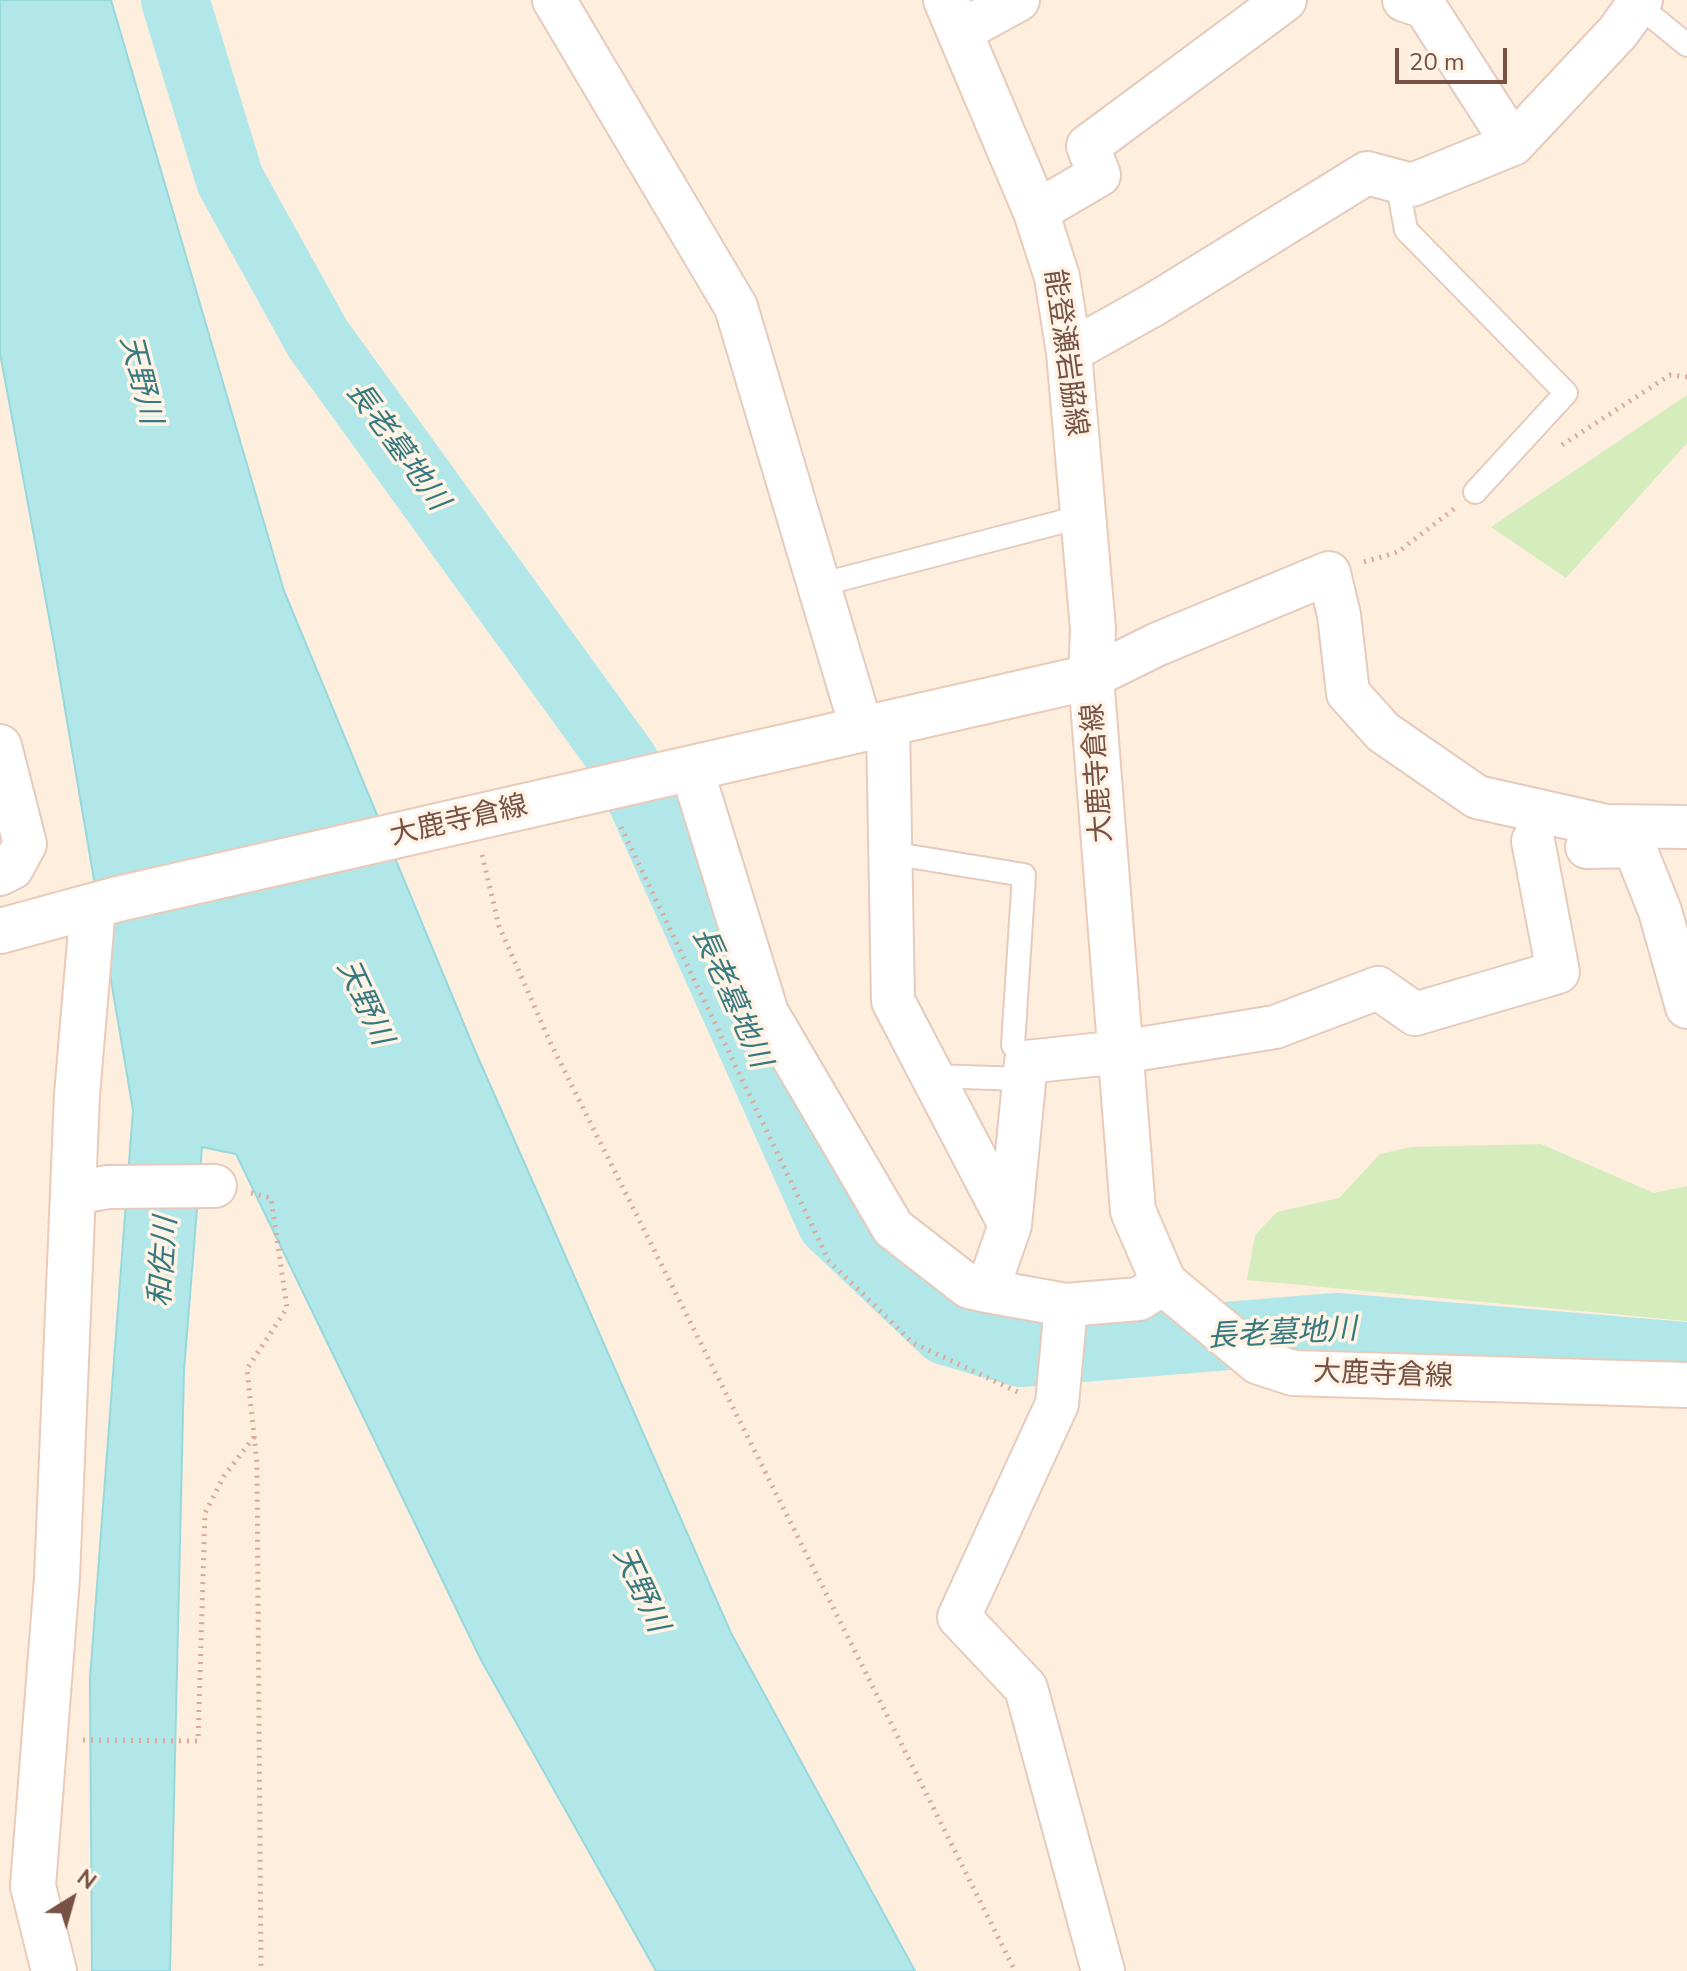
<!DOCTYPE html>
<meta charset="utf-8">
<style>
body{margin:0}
#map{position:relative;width:1687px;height:1971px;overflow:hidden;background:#feeede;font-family:"Nunito Sans",sans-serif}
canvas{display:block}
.north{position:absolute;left:32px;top:1859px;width:80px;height:80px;-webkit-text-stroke:6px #fff3e6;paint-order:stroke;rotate:37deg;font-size:22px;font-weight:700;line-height:32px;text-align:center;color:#765144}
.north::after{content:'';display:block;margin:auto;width:28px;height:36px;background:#765144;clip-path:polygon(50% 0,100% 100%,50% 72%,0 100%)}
.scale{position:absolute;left:1395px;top:48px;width:112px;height:36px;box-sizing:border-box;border:4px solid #765144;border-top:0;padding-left:10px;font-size:24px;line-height:28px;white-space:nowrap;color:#765144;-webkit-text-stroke:6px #fff3e6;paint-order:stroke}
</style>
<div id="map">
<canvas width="1687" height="1971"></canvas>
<div class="north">N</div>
<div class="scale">20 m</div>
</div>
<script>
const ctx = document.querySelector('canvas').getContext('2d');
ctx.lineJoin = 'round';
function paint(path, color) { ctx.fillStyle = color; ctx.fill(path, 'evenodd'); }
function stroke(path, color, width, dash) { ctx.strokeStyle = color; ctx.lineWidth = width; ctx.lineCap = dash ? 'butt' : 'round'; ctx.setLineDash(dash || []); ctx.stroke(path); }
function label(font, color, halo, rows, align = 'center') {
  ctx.font = font + ' "Nunito Sans","Noto Sans JP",sans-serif'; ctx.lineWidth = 7; ctx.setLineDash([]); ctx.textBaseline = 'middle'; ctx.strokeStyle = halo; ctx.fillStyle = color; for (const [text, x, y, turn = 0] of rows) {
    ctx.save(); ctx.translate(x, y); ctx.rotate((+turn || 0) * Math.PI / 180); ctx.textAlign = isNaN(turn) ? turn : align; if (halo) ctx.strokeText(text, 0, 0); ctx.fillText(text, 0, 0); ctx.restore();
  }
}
paint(new Path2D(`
 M1687,395V443L1566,578L1491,527Z
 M1541,1144L1654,1193L1687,1186V1321L1247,1280L1255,1235L1277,1212L1339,1198L1380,1154L1411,1147Z`), '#d5edbc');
const water = new Path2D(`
 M0,0H111L284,591L473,1046L731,1633L915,1971H656L481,1660L236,1154L202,1147L184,1370L170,1971H92L90,1678L133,1110L54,644L0,353Z`);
paint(water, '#b1e7e9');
stroke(water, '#97d8dc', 2);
stroke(new Path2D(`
 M175,0L230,180L318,339L625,763L831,1222L946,1331L1021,1353L1336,1327L1687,1356`), '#b1e7e9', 68);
const lane = new Path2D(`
 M1638,5L1687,45
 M1397,181L1406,230L1566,393L1475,492
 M819,585L1084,516
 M890,853L1024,875L1013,1045L1026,1062
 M932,1076L1024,1079`);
const street = new Path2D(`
 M554,0L736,307L862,730
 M1404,0L1425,7L1513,144
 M961,31L1018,0
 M1036,212L1099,175L1088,146L1285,0
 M1069,352L1153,305L1367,173L1412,185L1513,144L1618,32L1641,0
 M1091,677L1158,644L1329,573L1339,615L1348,693L1383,732L1477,797L1606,826L1687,827
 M888,725L893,1001L1010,1225L987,1291
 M0,746L25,844L12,868L0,874
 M692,770L767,1013L893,1228L969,1287L987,1291L1066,1305L1139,1299L1164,1283
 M1587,847L1634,846L1660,911L1687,1007
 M74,1193L108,1187L215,1186
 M1010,1225L1026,1062L1121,1052L1275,1027L1378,988L1415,1014L1558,972L1533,841
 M1066,1305L1057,1404L959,1617L1026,1688L1103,1971`);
const secondary = new Path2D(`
 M946,0L1036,212L1057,277L1069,352L1093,629L1091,677
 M0,931L118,899L1091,677L1133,1211L1164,1283L1259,1362L1293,1373L1687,1385
 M54,1971L33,1886L57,1578L77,1095L93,906`);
stroke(lane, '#e5cbbd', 26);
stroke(street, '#e5cbbd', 46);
stroke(secondary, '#eacbb9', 48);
stroke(new Path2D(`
 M1562,445L1670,375L1687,377
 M1364,562L1398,552L1454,509
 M621,827L829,1261L913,1343L1018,1392
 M482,855L499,926L551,1044L1015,1971
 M251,1193L271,1198L287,1308L247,1369L257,1464L261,1971
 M83,1740L198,1741L205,1513L224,1476L254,1437`), '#dbaa97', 5, [2, 6]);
stroke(lane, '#fff', 22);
stroke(street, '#fff', 42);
stroke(secondary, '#fff', 44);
label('28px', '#765144', '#fff3e6', [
 ["能登瀬岩脇線",1064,353,82],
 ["大鹿寺倉線",1099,773,-94],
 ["大鹿寺倉線",459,822,-13],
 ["大鹿寺倉線",1383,1376,2]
]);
label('italic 30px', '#36797e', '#fff3e6', [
 ["天野川",139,380,76],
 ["長老墓地川",396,447,54],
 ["長老墓地川",730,998,66],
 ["天野川",363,1003,65],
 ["和佐川",165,1262,-86],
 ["長老墓地川",1282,1335,-3],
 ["天野川",639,1590,65]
]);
</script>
